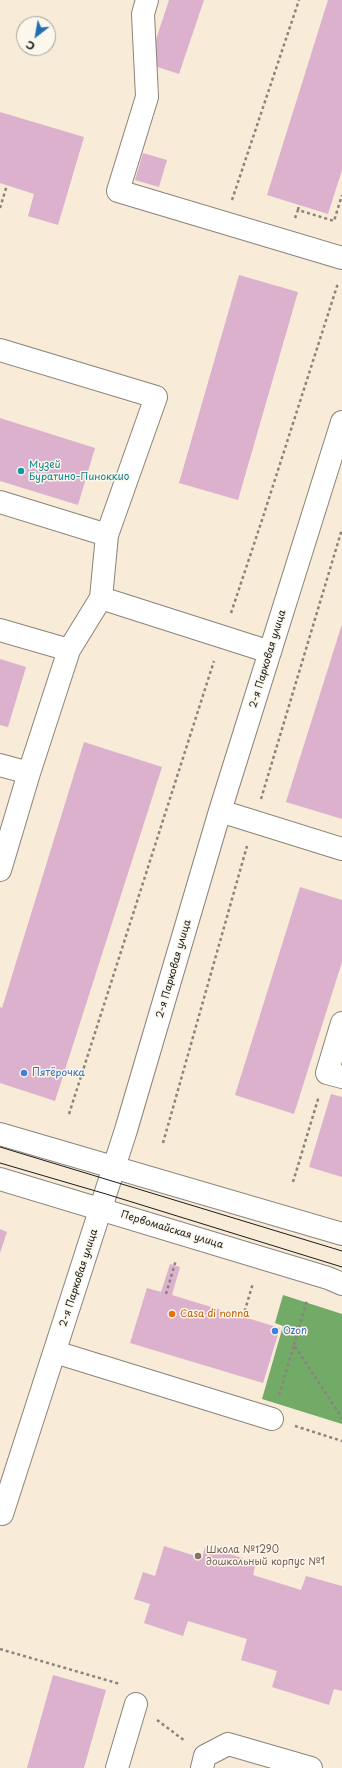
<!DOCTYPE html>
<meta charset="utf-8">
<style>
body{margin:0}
#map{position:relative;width:342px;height:1768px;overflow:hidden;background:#f8ebd8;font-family:"Playpen Sans",sans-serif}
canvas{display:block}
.north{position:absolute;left:16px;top:16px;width:40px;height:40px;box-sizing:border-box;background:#fbf7ec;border:1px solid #a29f99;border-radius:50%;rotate:211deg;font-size:11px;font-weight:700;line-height:16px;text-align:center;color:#1c1c1c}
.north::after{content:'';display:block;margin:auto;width:14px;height:18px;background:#1f6fb2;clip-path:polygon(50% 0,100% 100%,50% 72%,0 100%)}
</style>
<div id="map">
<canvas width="342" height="1768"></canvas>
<div class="north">С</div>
</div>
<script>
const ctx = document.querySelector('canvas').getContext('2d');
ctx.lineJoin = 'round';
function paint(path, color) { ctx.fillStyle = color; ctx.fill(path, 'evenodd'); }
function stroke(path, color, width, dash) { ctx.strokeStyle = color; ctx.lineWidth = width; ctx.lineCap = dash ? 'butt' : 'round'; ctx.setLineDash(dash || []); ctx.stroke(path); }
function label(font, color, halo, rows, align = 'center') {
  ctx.font = font + ' "Playpen Sans",sans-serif'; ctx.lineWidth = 3; ctx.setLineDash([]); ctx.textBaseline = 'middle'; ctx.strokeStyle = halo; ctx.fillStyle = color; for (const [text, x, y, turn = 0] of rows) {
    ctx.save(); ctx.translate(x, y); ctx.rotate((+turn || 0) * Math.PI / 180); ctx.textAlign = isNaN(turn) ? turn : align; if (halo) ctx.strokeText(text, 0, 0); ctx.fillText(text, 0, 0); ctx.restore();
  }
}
paint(new Path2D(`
 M283,1295L342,1314V1424L262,1399L283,1326L275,1323Z`), '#72aa68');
paint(new Path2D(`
 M169,0H204L179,74L148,64Z
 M328,0H342V170L328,214L267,195Z
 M0,112L84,137L58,225L28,216L34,194L0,183Z
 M143,153L167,160L159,187L135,180Z
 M239,275L298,292L238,500L179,483Z
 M0,418L95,448L78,505L0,481Z
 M342,624V819L286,802Z
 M0,659L26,667L8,727L0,725Z
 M84,742L162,767L55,1101L0,1083V1007L2,1008Z
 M300,887L342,900V962L294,1114L235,1095Z
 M331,1094L342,1097V1177L309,1167Z
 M0,1229L7,1232L0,1253Z
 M170,1264L180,1267L172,1295L280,1328L263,1383L130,1343L147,1288L161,1292Z
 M164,1546L202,1558L205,1547L256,1562L253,1575L301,1590L306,1576L342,1586V1691L334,1689L329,1705L272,1687L277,1671L241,1660L247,1639L188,1621L183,1636L144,1623L150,1604L134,1599L143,1572L155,1576Z
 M53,1675L106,1690L84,1768H27Z`), '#dbb1cd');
const minor = new Path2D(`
 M147,0L143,14L147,97L118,191L342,258
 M0,350L156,397L107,535L101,598L270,652
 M0,502L107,535
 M0,630L69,650
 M0,765L29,773L0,870
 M29,773L69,650L101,598
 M220,811L342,849
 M342,1023L327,1073L342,1077
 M55,1352L272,1419
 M2,1514L126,1130L220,811L342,422
 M117,1768L136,1704
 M202,1768L205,1756L228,1744L311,1768`);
const major = new Path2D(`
 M0,1134L342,1234
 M0,1179L328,1278L342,1284`);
stroke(minor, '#8a847a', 24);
stroke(major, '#8a847a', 24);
stroke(new Path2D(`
 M232,200L299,0
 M0,208L7,185
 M298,210L299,205
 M295,218L298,210L334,221L342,195
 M231,613L262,520L338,283
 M261,799L342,529
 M69,1114L214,661
 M163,1143L247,846
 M293,1182L319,1096
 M166,1294L176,1260
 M243,1317L253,1283
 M294,1345L307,1300
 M279,1395L294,1345L342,1418
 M295,1426L342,1441
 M0,1649L120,1684
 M157,1720L185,1741`), '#8a847a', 2.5, [3, 3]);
stroke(minor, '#fff', 22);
stroke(major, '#fff', 22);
stroke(new Path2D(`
 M0,1147L342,1251
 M0,1163L106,1194L342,1267`), '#1c1c1c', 1);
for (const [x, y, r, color] of [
 [21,471,4,"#0f9aa8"],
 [24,1073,4,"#3f7fe0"],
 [172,1314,4,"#e8710a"],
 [275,1331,4,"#3f7fe0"],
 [198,1556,4,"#8d6e63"]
]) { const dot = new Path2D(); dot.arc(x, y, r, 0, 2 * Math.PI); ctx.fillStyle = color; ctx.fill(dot); stroke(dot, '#fbf7ec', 1.5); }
label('10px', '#0d838f', '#fbf7ec', [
 ["Музей",29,465],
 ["Буратино-Пиноккио",29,477]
], 'left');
label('10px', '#1c1c1c', '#fbf7ec', [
 ["2-я Парковая улица",268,659,-73],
 ["2-я Парковая улица",174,969,-74],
 ["Первомайская улица",172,1230,17],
 ["2-я Парковая улица",79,1278,-72]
]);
label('10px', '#366cbe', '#fbf7ec', [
 ["Пятёрочка",32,1073],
 ["Ozon",283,1331]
], 'left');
label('10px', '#c56008', '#fbf7ec', [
 ["Casa di nonna",180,1314]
], 'left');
label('10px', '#785e54', '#fbf7ec', [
 ["Школа №1290",206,1550],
 ["дошкольный корпус №1",206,1562]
], 'left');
</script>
